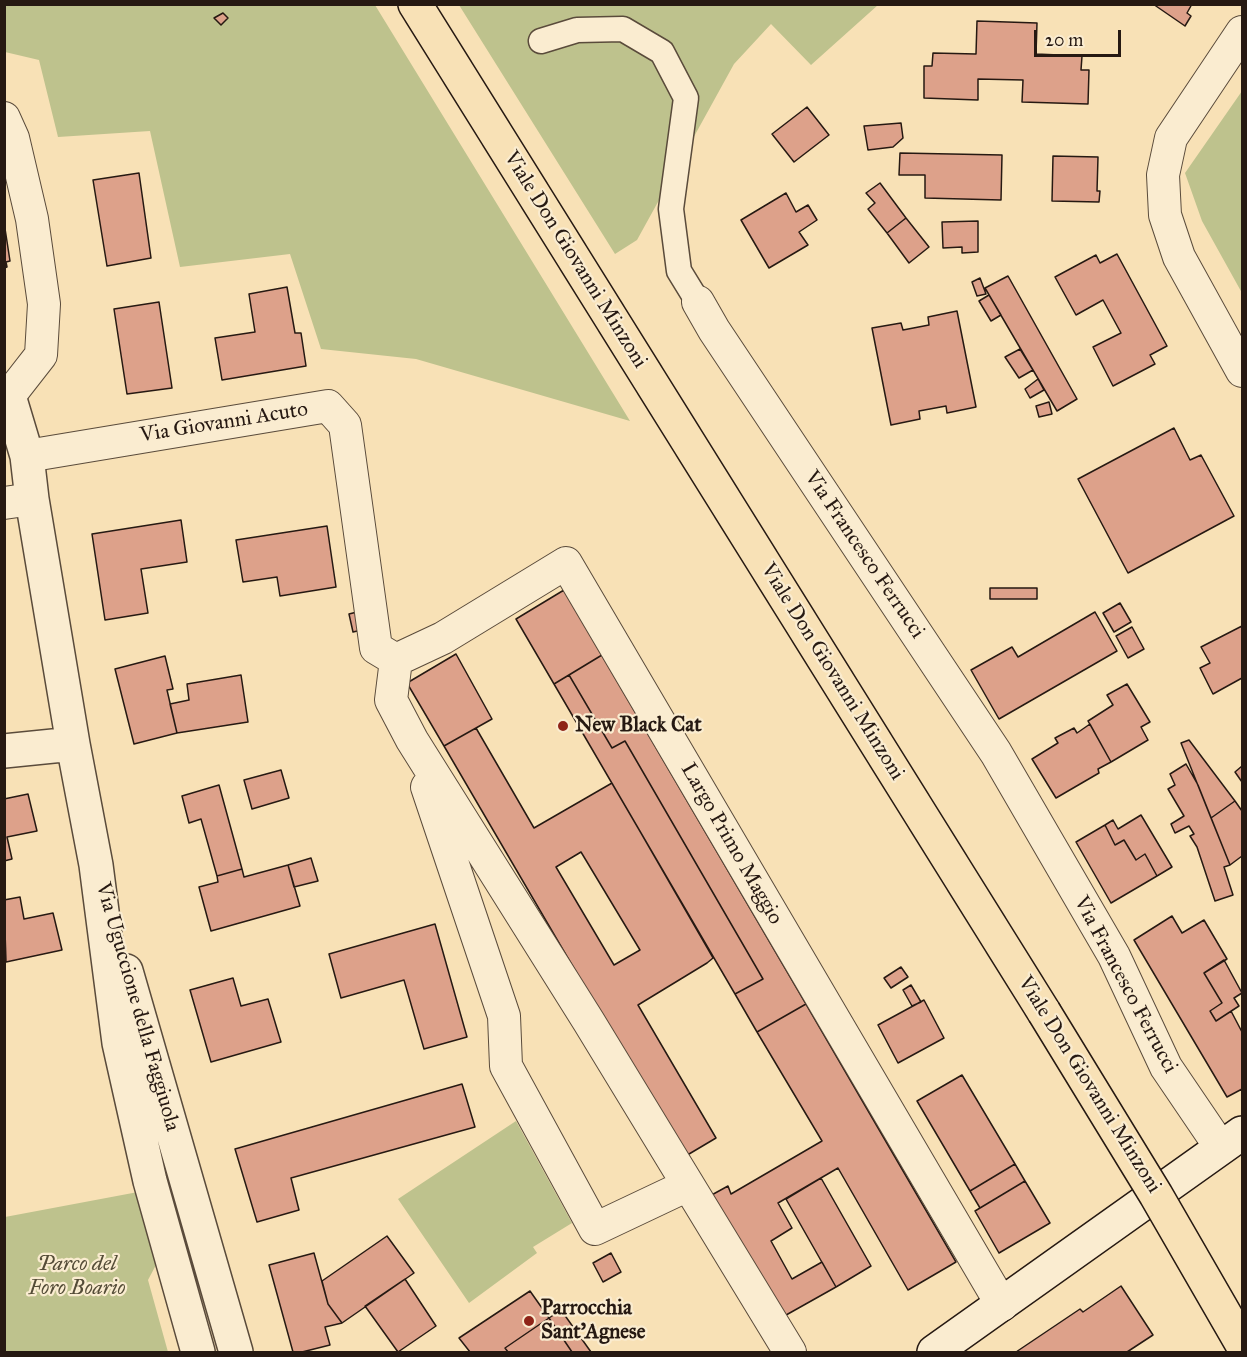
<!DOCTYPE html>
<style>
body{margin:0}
#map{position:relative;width:1247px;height:1357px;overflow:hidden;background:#f8e1b6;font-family:"IM FELL Great Primer",serif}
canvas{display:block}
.frame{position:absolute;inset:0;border:6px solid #261912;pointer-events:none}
.scale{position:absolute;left:1034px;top:30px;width:87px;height:27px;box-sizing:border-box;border:3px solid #261912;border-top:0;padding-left:8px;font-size:18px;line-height:21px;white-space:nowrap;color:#261912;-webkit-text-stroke:4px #faecd0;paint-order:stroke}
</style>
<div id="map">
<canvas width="1247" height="1357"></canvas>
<div class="frame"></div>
<div class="scale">20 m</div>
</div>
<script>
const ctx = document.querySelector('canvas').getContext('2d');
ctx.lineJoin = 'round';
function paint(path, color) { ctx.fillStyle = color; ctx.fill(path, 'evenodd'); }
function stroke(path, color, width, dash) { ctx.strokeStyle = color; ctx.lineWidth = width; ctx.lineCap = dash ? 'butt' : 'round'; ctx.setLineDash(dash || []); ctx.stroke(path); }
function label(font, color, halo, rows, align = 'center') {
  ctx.font = font + ' "IM FELL Great Primer",serif'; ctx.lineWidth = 4.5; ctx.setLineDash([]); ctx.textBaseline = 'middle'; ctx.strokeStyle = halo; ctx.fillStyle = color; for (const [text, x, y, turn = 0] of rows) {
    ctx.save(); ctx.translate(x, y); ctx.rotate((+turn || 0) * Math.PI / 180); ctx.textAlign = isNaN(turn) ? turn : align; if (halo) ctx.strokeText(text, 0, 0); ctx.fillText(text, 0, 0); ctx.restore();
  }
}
paint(new Path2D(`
 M5,5H375L630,421L416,359L321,349L290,254L180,267L150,131L58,137L39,60L5,52Z
 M459,5H878L811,65L771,24L734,64L637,240L615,254Z
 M1242,91V293L1202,221L1185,173Z
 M516,1121L572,1223L533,1247L537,1253L469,1303L398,1199Z
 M138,1192L157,1263L148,1280L168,1352H5V1217Z`), '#bec28d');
const building = new Path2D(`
 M1153,4H1192L1187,13L1191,16L1185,26Z
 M223,13L228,18L221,25L214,18Z
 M977,21L1037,23L1036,54L1082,56L1081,70H1089L1088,104L1022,102L1023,80L978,79V100L924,98V66H932L933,53L976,54Z
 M807,107L829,135L794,162L772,134Z
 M901,123L903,138L893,147L868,150L864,126Z
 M900,153L1002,155L1001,200L925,198V175H899Z
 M1053,156L1098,157L1097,191H1100L1099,202L1052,201Z
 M139,173L151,258L107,266L93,180Z
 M880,183L906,218L887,233L868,209L875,203L866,193Z
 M786,193L796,212L808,205L817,220L799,232L808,245L769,268L741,220Z
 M906,218L929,247L909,263L887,233Z
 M978,221V252L962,253V247L943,248L942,222Z
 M4,222L10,261L6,262L7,267L4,268Z
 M1117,254L1167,346L1150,355L1155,364L1113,386L1093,347L1121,333L1103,300L1076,315L1055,277L1096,255L1100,263Z
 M1008,276L1077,399L1057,411L985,288Z
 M980,278L986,294L977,296L972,282Z
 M287,287L295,333H301L306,366L222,380L215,338L255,332L249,294Z
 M989,295L1001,315L991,321L979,301Z
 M159,302L172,388L127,394L114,309Z
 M957,311L976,407L947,413L946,406L919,411L920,419L891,425L872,328L901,323L903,330L929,325L928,317Z
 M1020,349L1033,370L1019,378L1005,357Z
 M1038,379L1044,390L1030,398L1025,389Z
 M1049,402L1052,414L1039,417L1036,406Z
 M1174,428L1190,460L1201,455L1234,516L1128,573L1078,479Z
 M181,520L187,562L141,569L148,613L105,620L92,534Z
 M327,526L336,587L280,596L277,577L243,582L236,540Z
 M990,588H1037V599H990Z
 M564,590L602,655L554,684L516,619Z
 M1120,603L1131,622L1114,632L1103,613Z
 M361,611L366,629L353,632L349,614Z
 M1095,612L1117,651L999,719L971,670L1012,647L1018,657Z
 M1242,626V678L1213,694L1200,668L1210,663L1201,647Z
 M1132,627L1144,649L1128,658L1116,636Z
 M456,654L492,719L444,746L407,683Z
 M602,655L806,1004L757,1032L735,994L763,979L625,741L612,748L569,675Z
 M165,656L173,689L167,690L177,733L134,744L115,669Z
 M241,675L248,722L177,733L170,704L189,700L187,684Z
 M569,675L612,748L625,741L763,979L735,994L554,684Z
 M1127,684L1150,722L1141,727L1148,740L1111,762L1088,721L1113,705L1107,695Z
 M1090,724L1111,762L1098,769L1099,773L1056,798L1032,759L1058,743L1055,738L1074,728L1077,733Z
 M476,728L534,828L612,783L713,958L707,963L638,1005L716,1138L684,1157L444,746ZM581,852L640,950L614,965L556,867Z
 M1189,740L1235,801L1211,818L1181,743Z
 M1186,764L1198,785L1230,865L1224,867L1233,895L1215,901L1197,847L1190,836L1194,834L1189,826L1175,833L1171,824L1184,816L1168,789L1175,785L1170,774Z
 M1242,766V782L1235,772Z
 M281,770L289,798L252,809L244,780Z
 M219,785L242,869L217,876L201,819L189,823L182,796Z
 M28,794L37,831L7,837L12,859L4,861V799Z
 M1235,801L1242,811V856L1230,865L1211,818Z
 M1141,815L1172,867L1157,876L1145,854L1136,860L1124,840L1115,845L1105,825L1113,820L1118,829Z
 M1105,825L1115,845L1124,840L1136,860L1145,854L1157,876L1111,903L1076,842Z
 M311,858L318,881L294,887L288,865Z
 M288,865L300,906L211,931L199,887L218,882L217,876L242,869L244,877Z
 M20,897L24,919L53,913L62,950L6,962L4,900Z
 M1172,916L1182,933L1204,920L1227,959L1204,973L1222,1003L1210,1011L1216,1021L1231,1011L1242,1032V1091V1089L1227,1097L1134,940Z
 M435,924L467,1037L424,1049L404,980L341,998L329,954Z
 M1224,960L1242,993L1234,998L1239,1006L1216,1021L1210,1011L1222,1003L1204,973Z
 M901,967L908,977L891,988L884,978Z
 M233,978L241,1006L268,999L281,1042L211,1062L190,990Z
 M911,985L921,1002L912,1006L903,990Z
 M924,1000L944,1038L898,1063L878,1025Z
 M806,1004L956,1262L908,1290L838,1168L778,1203L792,1228L771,1241L792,1279L822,1262L836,1287L779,1319L708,1197L728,1186L731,1194L822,1141L757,1032Z
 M962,1075L1015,1164L970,1191L917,1101Z
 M462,1084L475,1127L291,1178L299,1210L257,1222L235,1149Z
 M1015,1164L1025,1181L980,1208L970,1191Z
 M821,1178L871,1266L836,1287L786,1199Z
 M1025,1181L1050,1223L999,1253L975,1211Z
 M387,1236L414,1273L342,1323L328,1304L322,1281Z
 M314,1253L328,1304L342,1323L325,1327L330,1345L302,1352H293L269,1265Z
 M611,1253L621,1272L603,1282L593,1263Z
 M405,1279L436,1326L398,1352L365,1306Z
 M1121,1286L1153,1335L1127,1352H1016L1080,1309L1083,1312Z
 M530,1291L549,1318L505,1348L508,1352H470L459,1338Z
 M561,1310L591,1352H572L549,1318Z
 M549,1318L572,1352H508L505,1348Z`);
paint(building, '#dda18a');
stroke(building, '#261912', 1.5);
const pedestrian = new Path2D(`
 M541,41L577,30L623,29L662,52L686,98L671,209L679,271L698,302`);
const minor = new Path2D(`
 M1242,32L1171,138L1163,175L1165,215L1179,257L1242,371
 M4,118L13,138L32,219L44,304L41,355L9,396
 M698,302L714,330L996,753L1114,956L1166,1067L1221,1148
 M27,456L328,406L345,425L376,648L396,660
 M4,503L32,499
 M396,660L443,638L566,563L1002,1305
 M396,660L391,700L412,740L589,1022L790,1352
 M427,787L504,1016L506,1066L595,1229L688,1185`);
const tertiary = new Path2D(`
 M4,395L9,396L27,456L32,499L73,744L96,865L119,1043L150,1181L198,1352
 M4,751L73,744
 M126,971L236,1352`);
const secondary = new Path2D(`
 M934,1352L1242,1133`);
const primary = new Path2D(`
 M415,4L1044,1012`);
stroke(pedestrian, '#5a4b3b', 27);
stroke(minor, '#5a4b3b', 34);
stroke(tertiary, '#5a4b3b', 36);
stroke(secondary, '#261912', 36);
stroke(primary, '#261912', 36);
stroke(pedestrian, '#faecd0', 24);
stroke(minor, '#faecd0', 32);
stroke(tertiary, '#faecd0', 33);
stroke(secondary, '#faecd0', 33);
stroke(primary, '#f8e1b6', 33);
const primaryBridge = new Path2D(`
 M1044,1012L1156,1195L1242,1344`);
stroke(primaryBridge, '#261912', 36, []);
stroke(primaryBridge, '#f8e1b6', 33);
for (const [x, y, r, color] of [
 [563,726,6,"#8f2418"],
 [529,1321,6,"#8f2418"]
]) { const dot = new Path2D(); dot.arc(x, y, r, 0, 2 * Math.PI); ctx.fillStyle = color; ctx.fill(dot); stroke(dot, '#faecd0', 2); }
label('21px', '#261912', '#faecd0', [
 ["Viale Don Giovanni Minzoni",575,260,58],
 ["Via Giovanni Acuto",224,423,-9],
 ["Via Francesco Ferrucci",864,555,56],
 ["Viale Don Giovanni Minzoni",832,672,58],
 ["Largo Primo Maggio",731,844,60],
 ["Via Francesco Ferrucci",1125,985,62],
 ["Via Uguccione della Faggiuola",137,1007,74],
 ["Viale Don Giovanni Minzoni",1089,1085,58]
]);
label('bold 21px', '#261912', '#faecd0', [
 ["New Black Cat",575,726],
 ["Parrocchia",541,1309],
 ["Sant'Agnese",541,1333]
], 'left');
label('italic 21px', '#544c37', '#faecd0', [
 ["Parco del",77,1265],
 ["Foro Boario",77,1289]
]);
</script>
